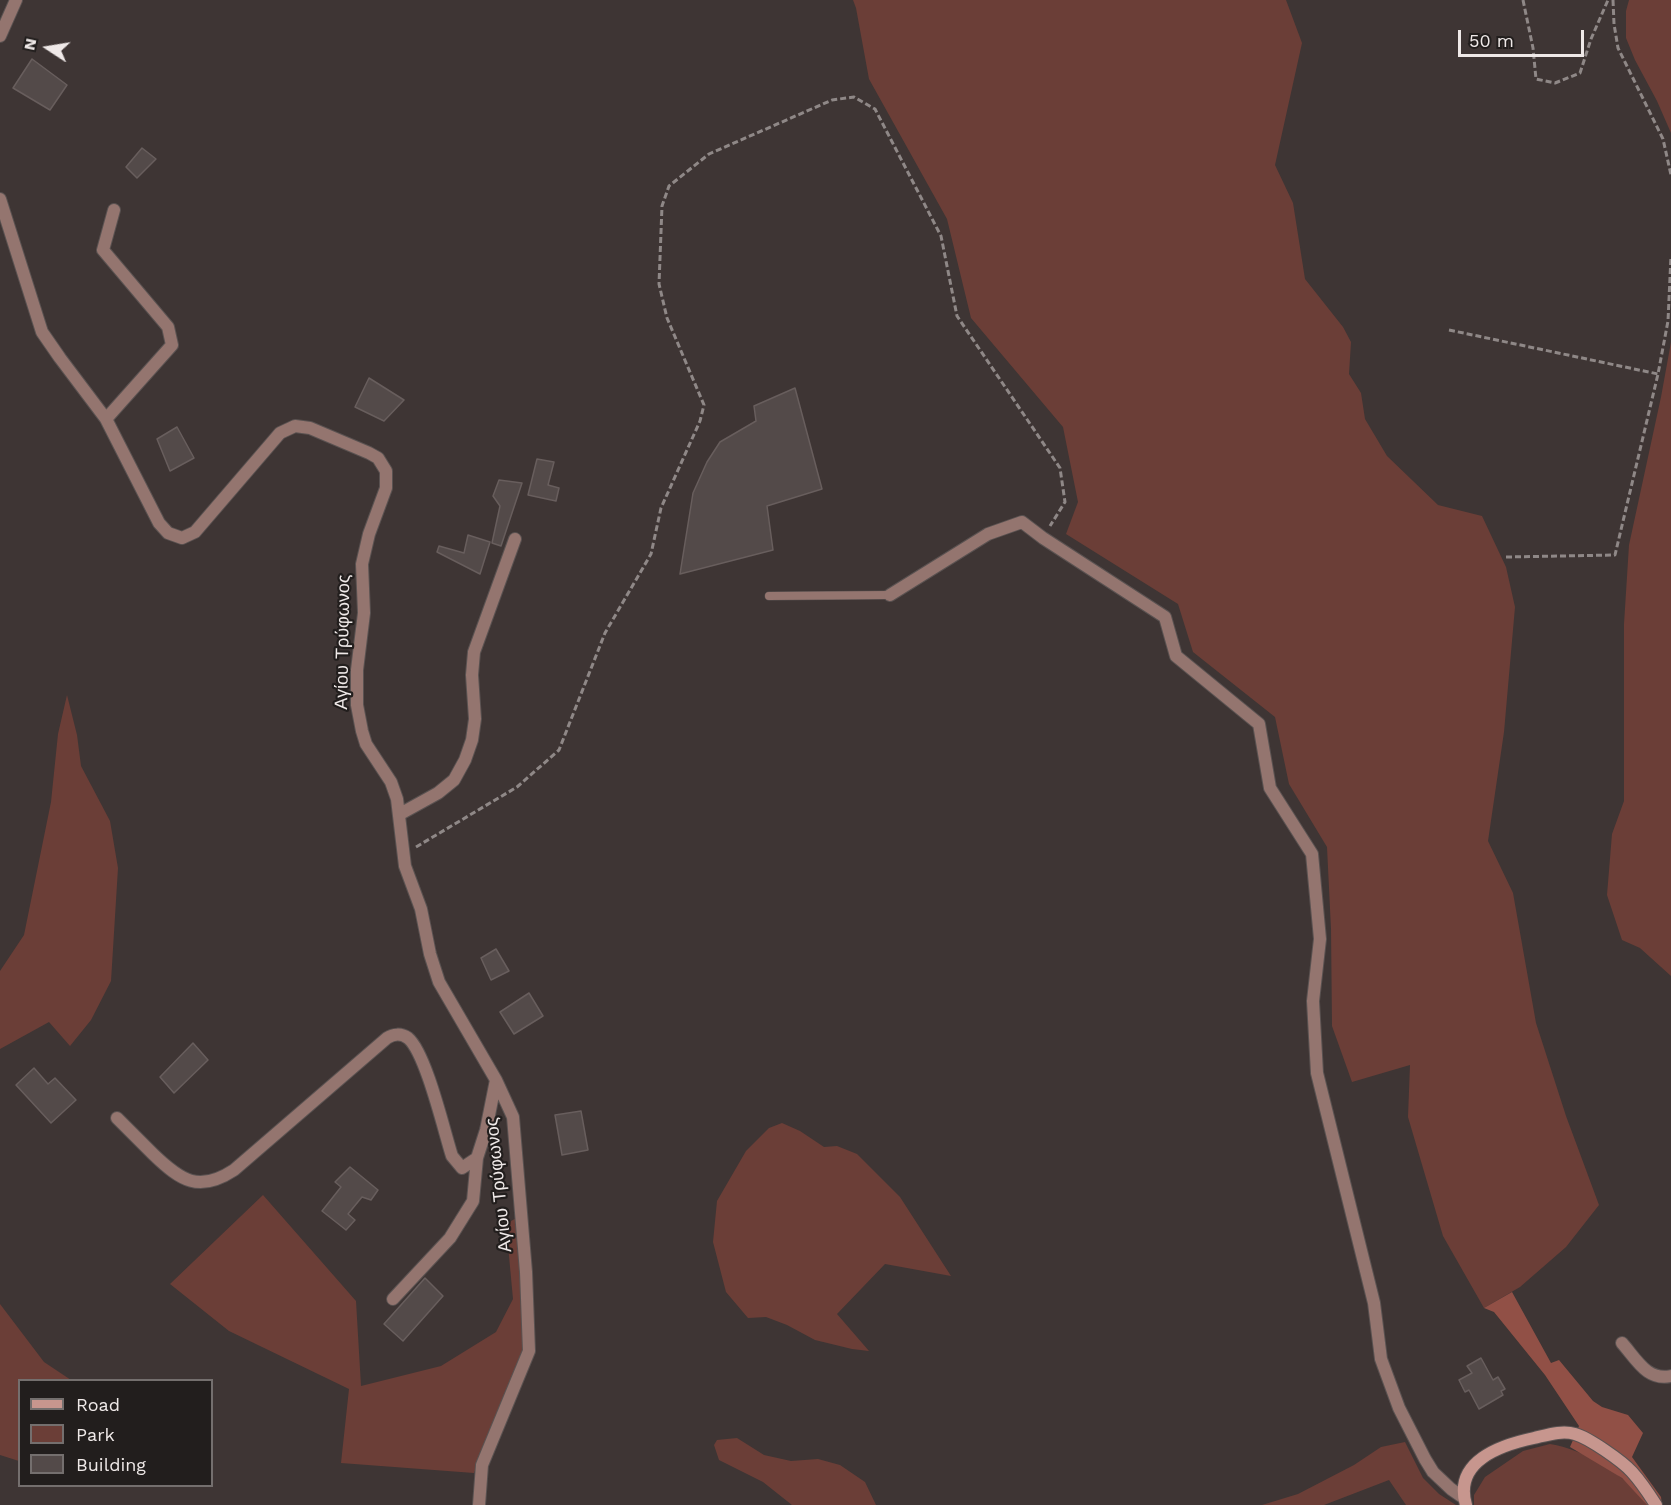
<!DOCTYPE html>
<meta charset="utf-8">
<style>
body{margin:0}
#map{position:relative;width:1671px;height:1505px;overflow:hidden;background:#3e3534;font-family:"Work Sans",sans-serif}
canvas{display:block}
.legend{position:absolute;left:18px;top:1379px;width:195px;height:108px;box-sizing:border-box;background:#221e1d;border:2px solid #746f6e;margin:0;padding:8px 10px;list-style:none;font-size:18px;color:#efe9e8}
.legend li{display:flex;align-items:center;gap:12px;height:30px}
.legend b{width:30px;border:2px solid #746f6e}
.north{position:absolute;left:18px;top:18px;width:60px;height:60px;-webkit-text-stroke:4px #221e1d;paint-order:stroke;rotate:282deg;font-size:16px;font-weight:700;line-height:24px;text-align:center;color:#efe9e8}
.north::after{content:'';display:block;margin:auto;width:21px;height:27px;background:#efe9e8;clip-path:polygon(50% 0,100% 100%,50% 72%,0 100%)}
.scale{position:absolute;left:1458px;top:30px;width:126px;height:27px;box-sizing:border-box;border:3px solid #efe9e8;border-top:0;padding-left:8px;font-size:18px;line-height:21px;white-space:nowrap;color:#efe9e8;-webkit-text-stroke:4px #221e1d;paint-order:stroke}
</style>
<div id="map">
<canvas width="1671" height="1505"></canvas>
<ul class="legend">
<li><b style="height:8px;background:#c7968e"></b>Road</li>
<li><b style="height:16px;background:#6b3e37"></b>Park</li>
<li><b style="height:16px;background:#534a49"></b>Building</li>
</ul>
<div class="north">N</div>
<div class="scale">50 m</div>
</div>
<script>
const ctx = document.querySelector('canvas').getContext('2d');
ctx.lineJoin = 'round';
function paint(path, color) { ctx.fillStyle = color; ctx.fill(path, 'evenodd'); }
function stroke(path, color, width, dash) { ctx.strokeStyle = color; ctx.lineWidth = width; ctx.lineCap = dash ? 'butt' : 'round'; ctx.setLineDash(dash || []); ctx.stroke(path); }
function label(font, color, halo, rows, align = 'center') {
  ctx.font = font + ' "Work Sans",sans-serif'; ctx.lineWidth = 4.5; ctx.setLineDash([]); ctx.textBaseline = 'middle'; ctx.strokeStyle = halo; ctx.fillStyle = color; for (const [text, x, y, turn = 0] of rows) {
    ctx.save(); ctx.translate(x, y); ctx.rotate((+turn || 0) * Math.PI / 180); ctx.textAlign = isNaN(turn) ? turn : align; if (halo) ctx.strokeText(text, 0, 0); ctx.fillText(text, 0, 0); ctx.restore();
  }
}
paint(new Path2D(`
 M853,0H1286L1302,43L1275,165L1293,203L1305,279L1343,327L1351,342L1349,374L1361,393L1365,419L1387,456L1438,505L1482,516L1506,567L1515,607L1504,732L1488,841L1513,893L1536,1023L1566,1116L1599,1205L1566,1247L1520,1287L1484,1308L1443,1236L1408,1117L1410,1065L1352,1082L1332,1026L1331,929L1327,847L1289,784L1275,717L1193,652L1178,604L1066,534L1078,502L1063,427L971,318L947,219L869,79L856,8Z
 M1629,0H1671V133L1657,101L1635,60L1626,38V11Z
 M1671,342V976L1640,948L1622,940L1607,895L1612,834L1624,801V624L1629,545L1661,397Z
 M67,695L77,735L81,766L110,821L118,868L111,981L91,1020L70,1046L49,1022L0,1049V971L24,935L51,802L58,734Z
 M782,1123L800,1131L824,1147L837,1146L857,1154L900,1197L951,1276L885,1264L837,1314L869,1351L852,1349L815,1340L787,1325L766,1317L748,1318L726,1292L713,1242L717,1201L746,1151L769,1128Z
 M263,1195L356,1301L361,1386L441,1366L496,1332L513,1299L506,1224L518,1217L524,1350L474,1473L341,1463L349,1389L229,1331L170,1284Z
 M0,1304L44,1362L71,1380H20L19,1461L0,1455Z
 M737,1438L764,1455L791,1461L818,1459L840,1465L865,1482L876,1505H792L763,1482L719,1460L714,1445L717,1440Z
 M1405,1442L1423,1478L1439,1494L1456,1505H1406L1389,1480L1324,1505H1262L1298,1494L1354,1465L1381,1447Z
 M1550,1444C1586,1450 1625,1474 1647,1505H1474V1495L1485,1477L1523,1451Z`), '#6b3e37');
paint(new Path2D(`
 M1512,1292L1551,1363L1559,1360L1593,1401L1602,1407L1628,1415L1643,1433L1632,1457L1661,1497L1662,1505H1647L1622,1478L1570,1447L1579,1426L1545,1375L1494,1312L1484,1308Z`), '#915046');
const building = new Path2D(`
 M32,59L67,85L50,110L13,88Z
 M142,148L156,159L137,178L126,167Z
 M369,378L404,400L384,421L355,407Z
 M795,388L822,489L767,506L773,550L680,574L693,493L707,462L720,442L756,421L754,406Z
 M177,427L194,458L170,471L157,439Z
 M537,459L554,462L548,485L559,488L556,501L528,495Z
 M499,480L522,483L501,546L492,543L500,506L493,496Z
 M468,535L490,542L480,574L437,552L439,546L464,553Z
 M496,949L509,971L491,980L481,958Z
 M529,993L543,1016L514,1034L500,1012Z
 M193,1043L208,1060L174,1093L160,1077Z
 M34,1068L48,1084L55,1078L76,1100L51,1123L16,1085Z
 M581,1111L588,1150L562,1155L555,1115Z
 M350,1167L378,1190L371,1200L362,1197L348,1214L355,1220L346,1230L322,1211L341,1187L335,1182Z
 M425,1278L443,1296L403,1341L384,1324Z
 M1481,1358L1493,1380L1498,1377L1505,1389L1501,1391L1503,1395L1479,1409L1469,1390L1465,1392L1459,1380L1472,1373L1467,1366Z`);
paint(building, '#534a49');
stroke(building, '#685e5d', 1.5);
const lane = new Path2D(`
 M769,596L890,595`);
const street = new Path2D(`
 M0,36L16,0
 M0,199L42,332L60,358L106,419L159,523L168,533L182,538L195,532L280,433L295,426L310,428L369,453L378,458L386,471V488L369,534L362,564L364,613L357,670V705L362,731L366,744L391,782L397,799L405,866L421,909L430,954L439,982L496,1080L513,1117L526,1272L529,1351L482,1465L479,1505
 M106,419L172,345L168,327L103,250L114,210
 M890,595L988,534L1022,522L1043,538L1165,617L1176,656L1259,724L1270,788L1312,854L1320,939L1313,1001L1317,1073L1374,1303L1381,1359L1399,1408L1425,1459L1433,1472L1451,1489L1464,1498
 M400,814L438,793L454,780L465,760L472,740L475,719L472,675L474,652L515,539
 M117,1118C129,1130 141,1142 153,1154C181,1181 199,1193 234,1170L387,1038C393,1034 401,1033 408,1038C426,1053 444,1131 452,1156L462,1168L477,1158L486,1130L496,1080
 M393,1299L450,1238L473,1201L477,1158
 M1622,1343C1637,1360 1647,1381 1671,1376`);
const secondary = new Path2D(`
 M1466,1505C1453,1461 1501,1445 1534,1438C1547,1435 1562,1430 1575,1434C1589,1438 1622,1461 1632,1472C1641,1482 1649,1494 1656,1505`);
stroke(lane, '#5a5251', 9);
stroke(street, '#5a5251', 14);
stroke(secondary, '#5a5251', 14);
stroke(new Path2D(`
 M1523,0L1533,48L1536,79L1555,83L1580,73L1591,39L1608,0
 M1613,0L1614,24L1618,48L1663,139L1671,175
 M1449,330L1658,374
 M1506,557L1615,555L1658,374L1668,321L1671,256
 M416,847L517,787L559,750L605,633L651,554L661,508L700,421L704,405L667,318L659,284L662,206L669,186L709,154L832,100L854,97L875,109L941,236L957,316L1060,468L1065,502L1050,526`), '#8f8887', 3, [6, 3]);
stroke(lane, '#94756f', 8);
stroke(street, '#94756f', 12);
stroke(secondary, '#c7968e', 12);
label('18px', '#efe9e8', '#221e1d', [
 ["Αγίου Τρύφωνος",343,642,-89],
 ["Αγίου Τρύφωνος",499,1185,-96]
]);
</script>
